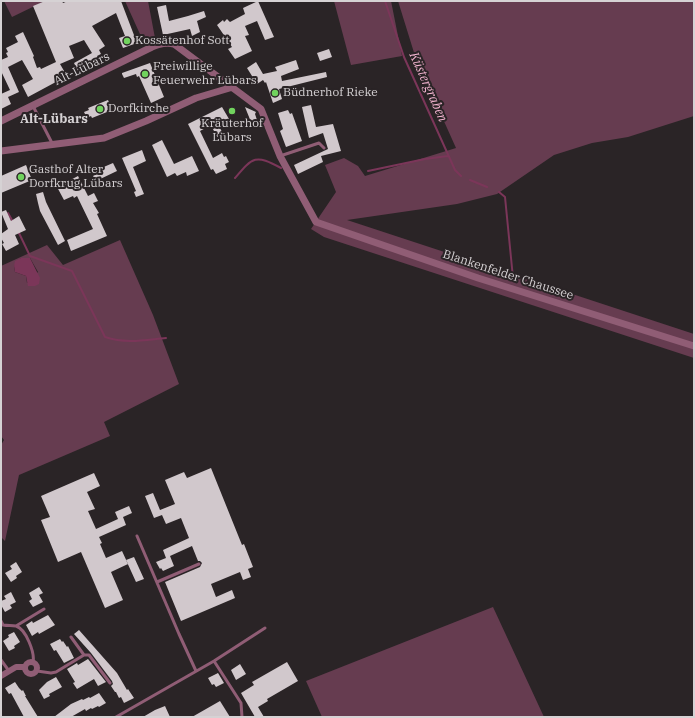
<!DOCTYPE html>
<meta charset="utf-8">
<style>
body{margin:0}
#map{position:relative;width:695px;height:718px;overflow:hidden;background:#2a2426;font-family:"IBM Plex Serif",serif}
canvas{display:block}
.frame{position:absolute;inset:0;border:2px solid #d6d2d4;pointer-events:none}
</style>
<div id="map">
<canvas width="695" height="718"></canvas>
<div class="frame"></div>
</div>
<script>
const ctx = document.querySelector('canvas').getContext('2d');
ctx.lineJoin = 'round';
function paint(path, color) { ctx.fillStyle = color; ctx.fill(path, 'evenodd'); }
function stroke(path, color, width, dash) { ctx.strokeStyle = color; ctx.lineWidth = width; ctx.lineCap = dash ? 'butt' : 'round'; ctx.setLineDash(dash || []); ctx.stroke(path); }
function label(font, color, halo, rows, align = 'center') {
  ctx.font = font + ' "IBM Plex Serif",serif'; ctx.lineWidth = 4; ctx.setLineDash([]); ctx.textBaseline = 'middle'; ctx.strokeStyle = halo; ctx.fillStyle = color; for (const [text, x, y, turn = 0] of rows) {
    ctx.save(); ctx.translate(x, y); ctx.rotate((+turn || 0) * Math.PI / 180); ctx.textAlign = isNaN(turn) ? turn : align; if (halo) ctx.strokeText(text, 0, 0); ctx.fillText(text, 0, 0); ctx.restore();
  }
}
paint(new Path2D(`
 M4,1H45L12,17Z
 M125,1H148L155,38L144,43Z
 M334,1H391L402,56L351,65Z
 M398,1H694V116L628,137L592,143L554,155L497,194L457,204L347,220L694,334V358L324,237L311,229L336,192L325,165L344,158L358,166L365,176L456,148L416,59Z
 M120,240L153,315L179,384L104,422L110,436L19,475L5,541L1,537V445L4,440L1,436V266L47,245L63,265ZM21,258H30L38,272L27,283L26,276L15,272L14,266Z
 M493,607L544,717H322L306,681Z`), '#663c50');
paint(new Path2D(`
 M21,258H30L40,278L39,284L35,286H28L26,276L15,272L14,266L15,261Z`), '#7b3659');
stroke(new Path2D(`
 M385,1L404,57L455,170L461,176
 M368,171L425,159L448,156
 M235,178C253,157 255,154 281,168
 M470,180L487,187
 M499,192L505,197L513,278
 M8,213L13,222
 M18,231L30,256L72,271L105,337C127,344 144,340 166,338`), '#7b3659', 2);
paint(new Path2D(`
 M45,1H62L63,3L68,1H121L137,43L123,48L119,38L125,36L116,13L92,26L105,46L99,50L101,54L97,56L99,59L78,71L74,63L92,53L84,40L69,46L74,58L60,64L67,76L28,97L22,85L33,79L22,60L8,67L19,92L8,97L11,104L1,109V94L10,90L1,71V60L8,57L6,53L8,52L6,48L18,42L15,36L23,32L34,56L33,57L37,68L40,67L41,69L56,62L33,6Z
 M258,1L274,37L265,40L257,21L245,26L249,35L245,36L252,51L235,59L228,49L232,47L217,25L223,20L224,22L227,19L230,22L245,14L243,8Z
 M166,5L169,21L188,16L204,11L206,17L197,21L200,32L192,36L190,29L163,35L157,7Z
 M329,49L332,57L320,61L317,53Z
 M296,60L299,69L281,76L282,81L326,72L327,77L279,89L282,99L273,103L266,82L265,83L263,80L257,84L247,68L256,62L263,74L277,71L275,67Z
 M150,63L164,97L151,103L139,76L137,77L136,74L124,78L122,74V73Z
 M108,100L112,110L92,118L91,116L87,118L84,112L89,110L88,108Z
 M311,105L316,127L333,124L341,151L321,156L323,162L298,174L294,165L328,149L323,133L309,138L302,107Z
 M222,107L229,119L218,124L223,134L217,137L211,125L200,131L213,158L222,153L224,157L226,156L229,162L225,164L227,169L216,174L213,169L211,170L188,124Z
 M245,107L256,112L255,114L257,120L251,122Z
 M288,110L290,114L292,113L302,141L286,147L280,131L283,129L278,113Z
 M162,140L174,164L192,156L199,171L187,176L186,172L177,176L175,173L167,177L152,145Z
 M142,150L146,161L133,167L144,194L136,197L134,192L136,191L122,158Z
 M113,163L117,171L96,181L93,176L101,172L99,169Z
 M26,165L32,180L1,193V176Z
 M78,176L88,196L94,193L98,201L93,203L99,213L97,214L107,236L71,251L67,240L93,229L77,196L74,198L73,196L64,200L57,187Z
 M43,192L46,202L65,241L58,245L40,211L38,203L36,194Z
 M6,210L11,221L19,216L26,230L15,235L19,244L6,251L2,244L4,243L1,238V234L8,229L1,212Z
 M211,468L242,545L244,544L253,567L248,569L251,577L243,580L240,572L211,584L216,597L232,590L235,598L181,621L165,582L200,567L202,563L200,561H198L192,546L170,556L174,566L163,571L161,568L160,569L156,562L166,558L163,550L189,538L181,518L166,524L162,515L154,518L145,496L153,493L160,510L175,504L165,480L184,472L187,478Z
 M94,473L100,486L87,492L95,509L88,511L96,529L118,519L115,512L129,506L132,513L123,517L126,525L99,537L102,543L100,544L106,558L122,551L128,564L111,572L123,600L105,608L81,552L58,562L41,520L50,517L41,496Z
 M134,557L144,579L136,582L126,560Z
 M16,562L22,572L16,576L17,578L11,582L5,573L12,569L10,566Z
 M39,587L43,593L39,595L43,602L33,607L29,601L32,599L29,593Z
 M11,592L16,602L10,605L12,608L5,612L1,605V601L6,599L4,596Z
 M48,615L55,625L39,634L38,632L32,636L26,625L32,621L33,623Z
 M79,630L117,673L127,690L128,689L134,698L124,703L121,697L119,698L116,692H115L111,686L113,684L112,681L91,653L74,634Z
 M14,632L20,642L14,646L15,648L9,651L3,641L9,637L8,635Z
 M60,639L62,642L63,641L67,647L68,646L74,658L64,663L56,650L54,651L50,644Z
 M88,659L106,682L98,686L94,679L77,689L73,683L75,682L67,669L77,663L78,665Z
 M287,662L298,681L267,699L268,701L258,707L264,717H255L241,693L254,685L252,682Z
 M240,664L246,674L236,680L231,670Z
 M218,673L224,683L216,687L214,684L212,685L208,678Z
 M56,677L62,687L49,694L50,696L44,699L39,690L47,682Z
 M15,682L19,688L22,691L23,690L26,696H25L38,717H24L11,693L9,694L5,688Z
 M99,693L106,703L99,707L98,706L92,709L91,708L86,711L85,709L71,717H54L71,704L82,699L83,700L89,697L90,698Z
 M220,701L230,717H192Z
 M165,706L170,717H143L155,710Z`), '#d1c8cc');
stroke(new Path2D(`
 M33,106L52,143
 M280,156L319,143L324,148
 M137,536L179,634L196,671
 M157,582L199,564
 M1,621L3,625C8,626 12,625 16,626C26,629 35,653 33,662
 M16,626L44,609
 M71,637L84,655
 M1,660L9,671
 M214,661L241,703L242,717
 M37,671L51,673L56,672L84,655H89L110,683
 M116,717L214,661L265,628`), '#905d75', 3);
stroke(new Path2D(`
 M25 668a6 6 0 1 1 12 0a6 6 0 1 1-12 0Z
 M1,676L16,667H25`), '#905d75', 6);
stroke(new Path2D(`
 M1,121L152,47C160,44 166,42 174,44L261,109L280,156L316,222L478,278L694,346
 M1,151L104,138L146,121L196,98L233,87`), '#905d75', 7);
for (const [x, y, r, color] of [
 [127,41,4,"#71d35e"],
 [145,74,4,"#71d35e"],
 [275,93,4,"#71d35e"],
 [100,109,4,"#71d35e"],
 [232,111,4,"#71d35e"],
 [21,177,4,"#71d35e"]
]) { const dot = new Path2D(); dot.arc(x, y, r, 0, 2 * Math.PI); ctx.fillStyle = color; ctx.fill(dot); stroke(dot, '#2a2426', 1.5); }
label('12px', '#d6d2d4', '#2a2426', [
 ["Kossätenhof Sott",135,41],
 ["Freiwillige",153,67],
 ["Feuerwehr Lübars",153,81],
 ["Büdnerhof Rieke",283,93],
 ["Dorfkirche",108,109],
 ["Kräuterhof",232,124,"center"],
 ["Lübars",232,138,"center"],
 ["Gasthof Alter",29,170],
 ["Dorfkrug Lübars",29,184]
], 'left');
label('12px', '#d6d2d4', '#2a2426', [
 ["Alt-Lübars",82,69,-26],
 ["Blankenfelder Chaussee",508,275,18]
]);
label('italic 13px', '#f4b5d1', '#2a2426', [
 ["Küstergraben",428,87,66]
]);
label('bold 13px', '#d6d2d4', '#2a2426', [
 ["Alt-Lübars",54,119]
]);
</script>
